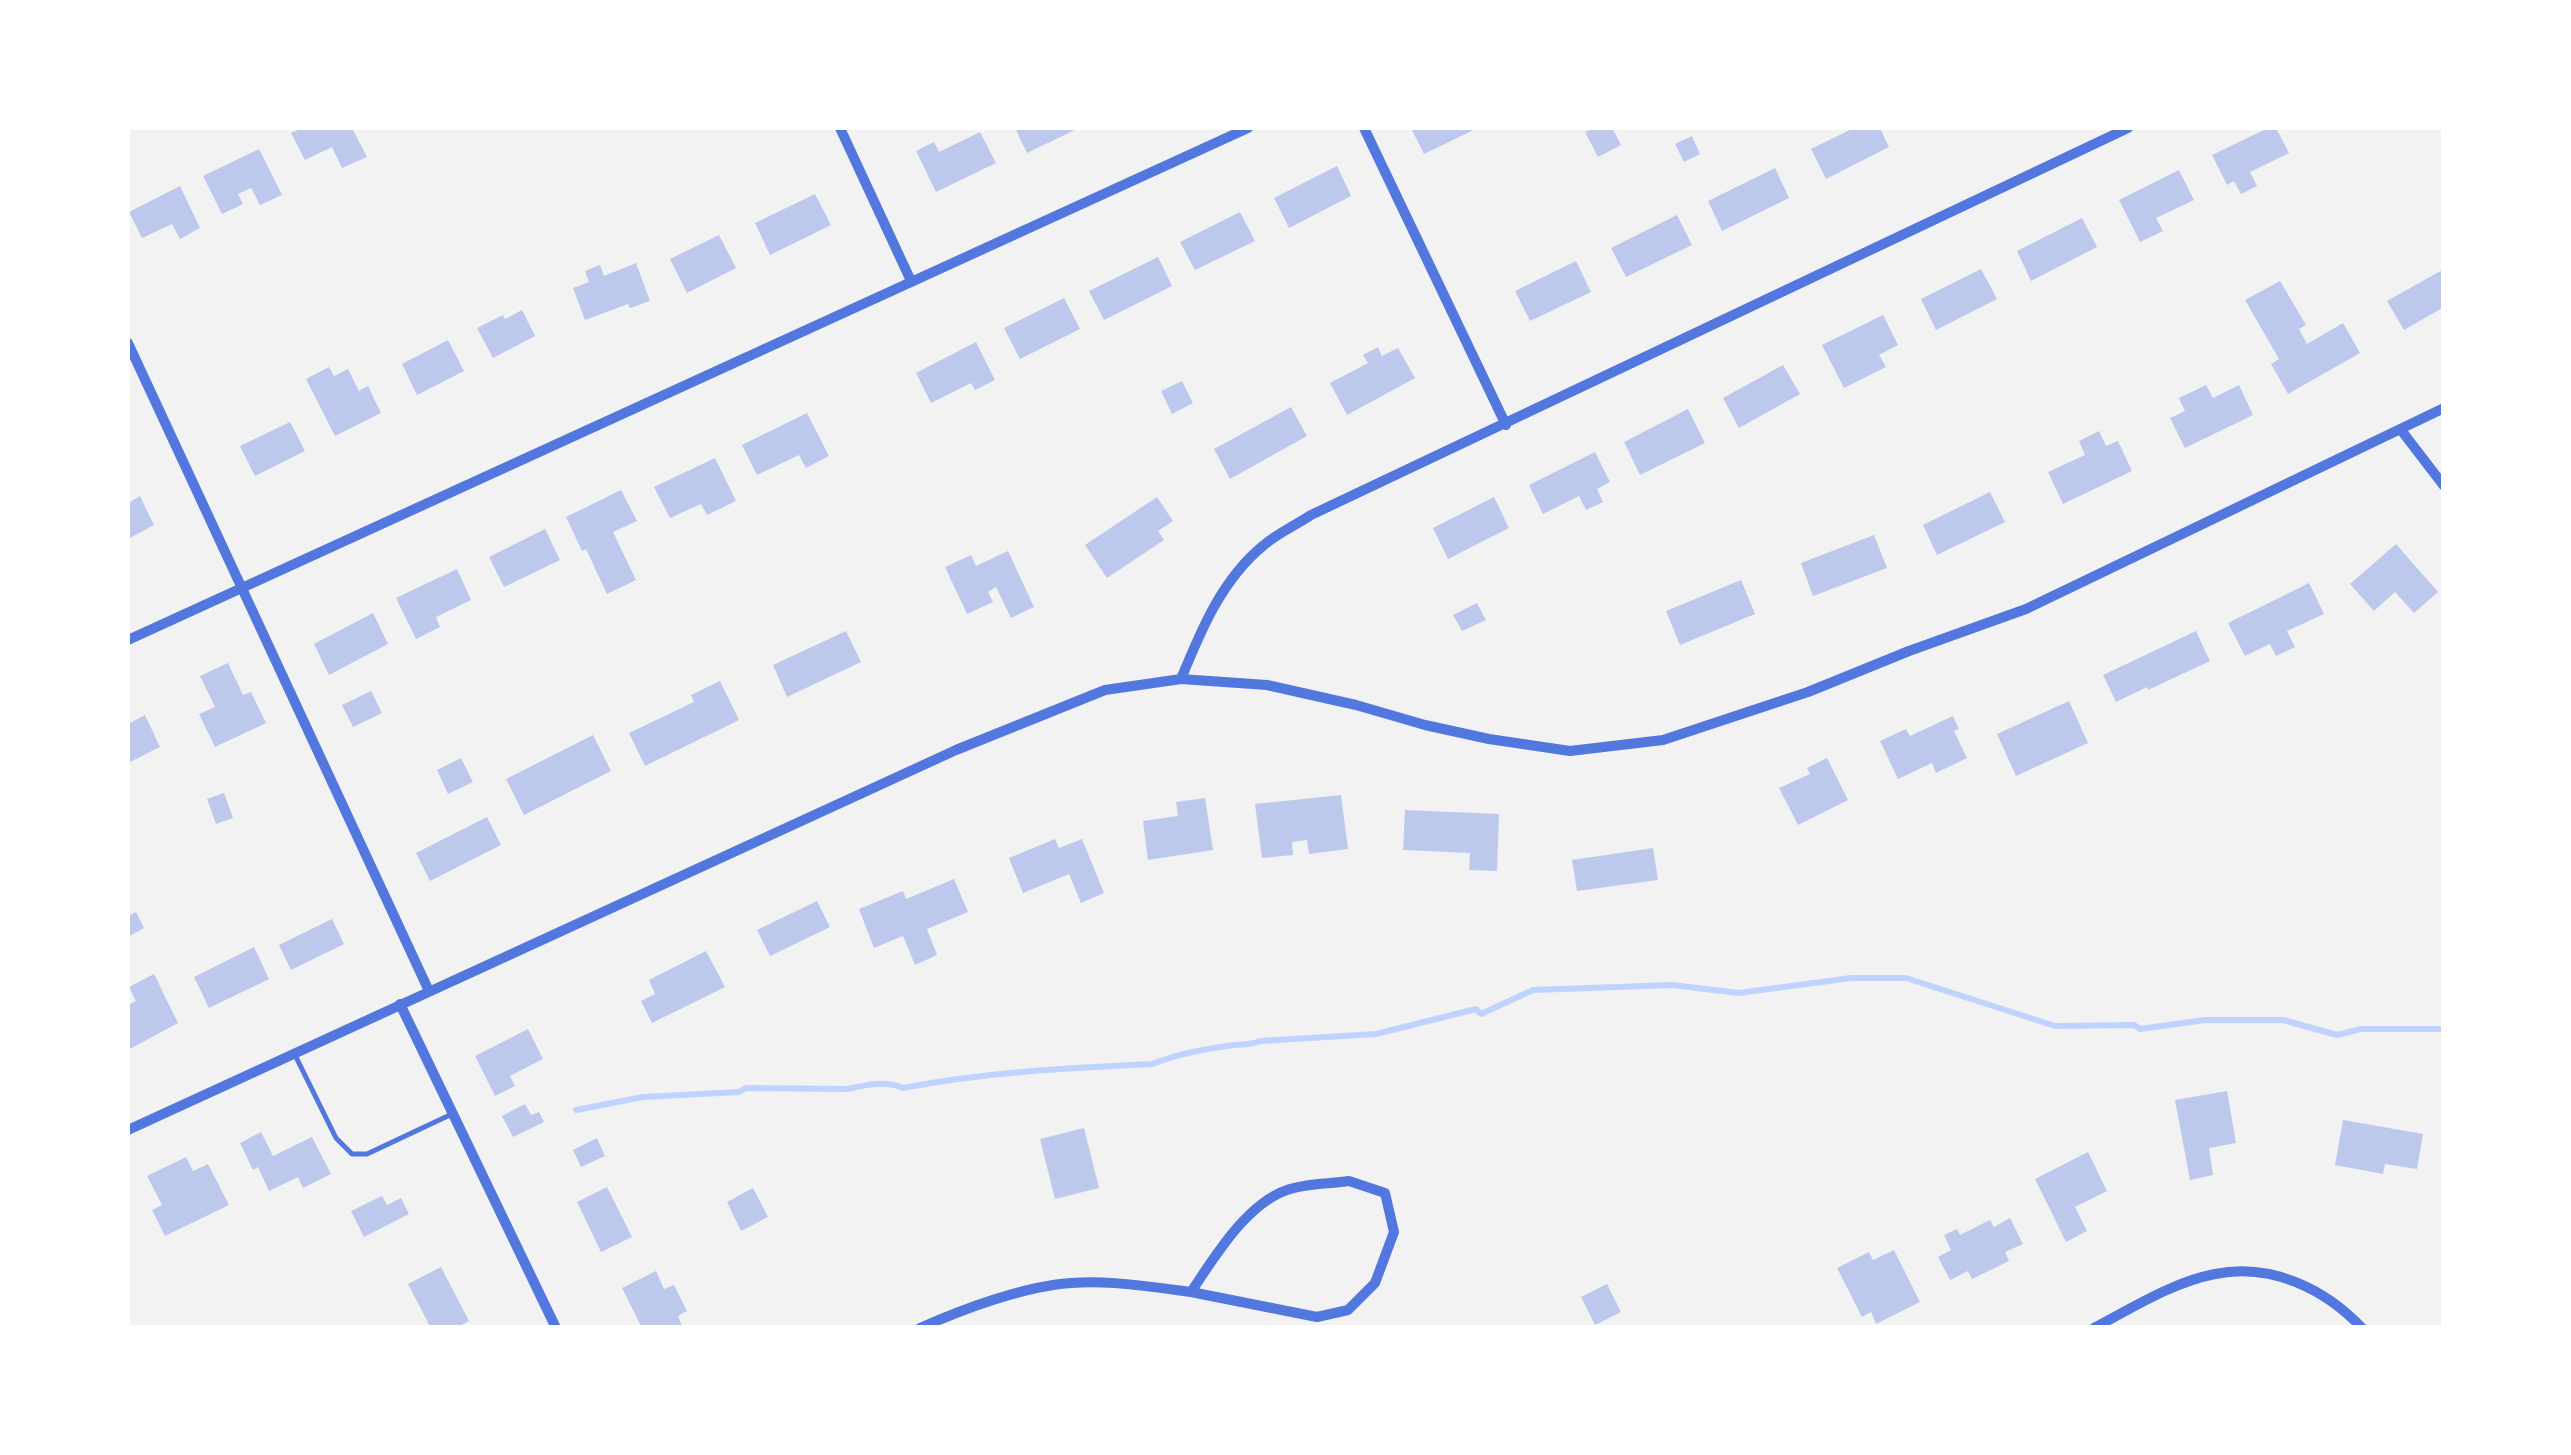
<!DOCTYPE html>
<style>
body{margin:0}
#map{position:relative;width:2571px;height:1455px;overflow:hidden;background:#f2f2f2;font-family:Arial,sans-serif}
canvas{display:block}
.frame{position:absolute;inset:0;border:130px solid #fff;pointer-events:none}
</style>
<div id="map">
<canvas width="2571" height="1455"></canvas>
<div class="frame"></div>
</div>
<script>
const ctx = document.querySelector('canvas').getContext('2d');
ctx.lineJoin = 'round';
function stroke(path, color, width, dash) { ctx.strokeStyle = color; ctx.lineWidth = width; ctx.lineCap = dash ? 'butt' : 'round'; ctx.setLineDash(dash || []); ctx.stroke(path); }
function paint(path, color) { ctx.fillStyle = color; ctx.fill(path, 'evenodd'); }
stroke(new Path2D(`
 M576,1110L643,1097L739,1092L746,1088L848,1089C865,1085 887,1080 903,1088C986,1072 1068,1068 1152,1064C1178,1054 1208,1048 1235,1045C1245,1044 1251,1045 1260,1041L1376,1034L1476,1009L1481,1014L1533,990L1672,985L1739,993L1851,978H1906L2055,1026L2134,1025L2140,1029L2205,1020H2283L2337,1035L2361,1029H2444`), '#bfd3fe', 6);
paint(new Path2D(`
 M303,128H352L367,157L342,168L332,147L305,160L291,133Z
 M1015,128H1079L1027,153Z
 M1411,128H1478L1424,154Z
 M1595,128H1612L1621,145L1598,157L1585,132Z
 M1854,128H1880L1889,147L1826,179L1811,149Z
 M2268,128H2276L2289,153L2250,172L2257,186L2241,194L2234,181L2227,185L2212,155Z
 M980,132L996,163L936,192L916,151L934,142L939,152Z
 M1692,136L1700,154L1684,162L1675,144Z
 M259,149L282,195L260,205L251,188L238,194L243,204L222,214L203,176Z
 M1337,166L1351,196L1289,228L1274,198Z
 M1775,168L1789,198L1722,231L1708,201Z
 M2179,170L2194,200L2156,218L2163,231L2140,242L2119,200Z
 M180,186L200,228L180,239L172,224L142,238L129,212Z
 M815,194L831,225L770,255L755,223Z
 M1240,212L1255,241L1195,270L1180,242Z
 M1677,215L1692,245L1626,277L1611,248Z
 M2082,218L2097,247L2031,281L2017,251Z
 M719,235L736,268L687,293L670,259Z
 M1158,257L1172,286L1104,320L1089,291Z
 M1576,261L1591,292L1530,321L1515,291Z
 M636,263L650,301L630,308L628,304L585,320L573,288L589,282L585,271L600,265L604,276Z
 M1981,269L1997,299L1936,330L1921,299Z
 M2444,269V307L2404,330L2387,301Z
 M2280,281L2306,325L2299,329L2307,344L2343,323L2360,353L2288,394L2271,364L2279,359L2245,300Z
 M1064,298L1080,329L1020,359L1004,328Z
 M522,310L535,336L493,358L477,328L503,315L505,319Z
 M1883,315L1898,345L1879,355L1886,367L1844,388L1822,345Z
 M448,340L464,371L417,395L402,364Z
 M976,342L995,380L975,390L971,383L931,403L916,373Z
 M1378,347L1382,356L1398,348L1415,378L1347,415L1330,383L1368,363L1363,355Z
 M1783,365L1800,394L1739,428L1723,398Z
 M329,367L334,376L348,369L359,391L368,386L381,413L335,436L306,379Z
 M1182,381L1193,403L1172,414L1161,391Z
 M2206,385L2213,398L2239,385L2253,415L2185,448L2170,418L2185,411L2179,398Z
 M1291,407L1307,436L1230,479L1214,449Z
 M1688,409L1705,443L1640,475L1624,442Z
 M807,413L829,456L806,468L799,455L757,475L742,445Z
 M290,422L305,451L255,476L240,446Z
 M2099,431L2106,446L2118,441L2132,471L2063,504L2048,472L2085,455L2079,441Z
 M1595,452L1610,482L1597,489L1603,502L1586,510L1579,496L1543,514L1529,485Z
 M715,458L736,501L707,515L701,504L670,518L654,487Z
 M621,490L637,521L613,532L636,580L607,594L586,549L582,551L566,517Z
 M1990,492L2005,522L1937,555L1923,525Z
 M140,496L154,525L128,539V503Z
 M1157,497L1173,521L1158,531L1164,540L1107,578L1085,545Z
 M1494,497L1509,528L1448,559L1433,528Z
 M545,529L560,560L504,587L489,557Z
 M1874,535L1887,568L1813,596L1801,563Z
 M2396,544L2438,592L2414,613L2395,592L2374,611L2350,584Z
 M1008,551L1034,607L1011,618L996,587L988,592L993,602L967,614L945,567L971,555L976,566Z
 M457,569L471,600L436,617L440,627L416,639L396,598Z
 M1741,580L1755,614L1680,645L1666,611Z
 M2309,583L2324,614L2287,631L2295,647L2276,656L2270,644L2245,656L2228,623Z
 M1477,603L1486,620L1462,631L1453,615Z
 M373,613L388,644L329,675L314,644Z
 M846,631L861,662L787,697L773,665Z
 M2196,631L2210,661L2148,690L2147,687L2116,702L2103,675Z
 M228,663L243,695L251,692L266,723L215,747L199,714L215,707L200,676Z
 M720,681L739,720L645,766L629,733L694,702L691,695Z
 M371,691L382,713L353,727L342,705Z
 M2069,701L2088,743L2016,776L1997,734Z
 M145,715L160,747L128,763V724Z
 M1953,716L1959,729L1954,731L1967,758L1936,773L1932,763L1898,779L1880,741L1906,729L1910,736Z
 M593,735L611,771L524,815L506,779Z
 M461,758L473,782L448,794L437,770Z
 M1827,758L1848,800L1798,825L1779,788L1810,774L1807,768Z
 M224,793L233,818L216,824L207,799Z
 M1341,795L1348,849L1309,854L1307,840L1292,842L1293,855L1262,858L1255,804Z
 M1205,798L1213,850L1148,860L1143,821L1178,816L1176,802Z
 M1405,810L1499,814L1497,871L1469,870L1470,853L1403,850Z
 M487,817L501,845L430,881L416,853Z
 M1055,839L1059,848L1082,839L1104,893L1081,903L1069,874L1023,893L1009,858Z
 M1653,848L1658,880L1577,891L1572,860Z
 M954,879L968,912L927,929L937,955L915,965L903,936L874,948L859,909L903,891L906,899Z
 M817,901L830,927L770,956L757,930Z
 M136,912L144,928L128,937V916Z
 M332,919L344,944L291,970L279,945Z
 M254,947L269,979L209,1008L194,977Z
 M706,951L725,987L652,1023L641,1001L655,994L649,980Z
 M154,974L178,1023L128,1050V1005L136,1001L129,987Z
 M528,1029L543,1059L510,1076L515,1086L495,1096L475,1056Z
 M2227,1091L2236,1143L2209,1148L2213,1175L2190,1180L2175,1100Z
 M525,1104L531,1115L539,1112L544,1122L513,1137L502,1116Z
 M2343,1120L2423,1134L2417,1169L2385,1164L2383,1174L2335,1165Z
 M1084,1128L1099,1188L1055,1199L1040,1139Z
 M261,1132L273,1156L312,1137L331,1174L303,1188L298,1177L269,1191L258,1167L253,1170L240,1143Z
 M597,1138L605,1156L581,1167L573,1150Z
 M2088,1152L2107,1191L2075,1207L2087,1231L2066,1242L2035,1179Z
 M186,1157L193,1171L208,1164L229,1205L165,1236L152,1210L162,1205L147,1176Z
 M607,1187L632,1237L601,1252L577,1202Z
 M753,1188L768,1217L741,1231L727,1202Z
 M382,1196L387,1205L401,1198L409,1214L364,1237L351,1211Z
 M2010,1218L2023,1244L2005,1252L2009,1261L1972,1279L1968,1271L1950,1280L1938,1257L1951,1250L1944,1235L1957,1229L1960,1235L1990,1220L1994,1227Z
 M1894,1250L1920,1302L1876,1324L1871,1312L1862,1317L1837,1268L1869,1252L1873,1260Z
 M441,1267L469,1321L460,1326L461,1328H431L408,1284Z
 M656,1271L664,1289L674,1285L687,1311L678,1316L683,1328H642L622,1288Z
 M1607,1284L1621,1312L1595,1325L1581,1297Z`), '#bdc9ec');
stroke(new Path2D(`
 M294,1053L336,1138L352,1154H367L452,1114`), '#5277de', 5);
stroke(new Path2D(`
 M840,128L911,281
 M1364,128L1506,425
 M128,343L429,991
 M2401,430L2444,486
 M128,640L1248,128
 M1181,679C1201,630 1222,579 1264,545C1278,533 1296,525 1311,515L2128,128
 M400,1004L556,1328
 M128,1130L956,750L1105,690L1181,679L1267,685L1356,705L1425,725L1489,739L1570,751L1663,740L1808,692L1909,651L2026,609L2444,408
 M1349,1181L1385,1193L1394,1232L1375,1283L1348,1310L1317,1317L1191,1292C1214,1258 1246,1204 1287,1190C1305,1183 1330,1184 1349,1181Z
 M920,1328C961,1310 1009,1292 1053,1285C1098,1278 1146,1286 1191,1292
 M2094,1328C2132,1308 2173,1282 2215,1274C2271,1263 2324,1288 2362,1328`), '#5277de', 10);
</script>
